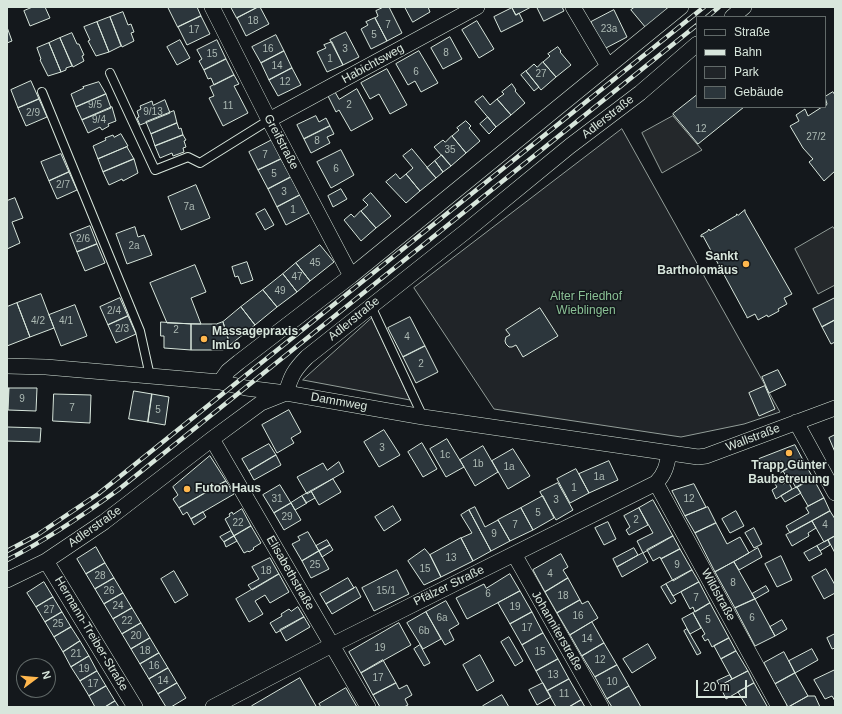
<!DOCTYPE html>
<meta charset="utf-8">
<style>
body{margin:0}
#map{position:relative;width:842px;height:714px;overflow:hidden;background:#14181c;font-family:Arial,sans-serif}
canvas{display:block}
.frame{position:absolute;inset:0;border:8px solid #d8e6dc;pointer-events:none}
.legend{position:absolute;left:696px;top:16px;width:130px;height:92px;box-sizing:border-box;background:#14181c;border:1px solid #626a69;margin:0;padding:5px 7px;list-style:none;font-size:12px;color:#d8e6dc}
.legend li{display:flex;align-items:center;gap:8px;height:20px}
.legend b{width:20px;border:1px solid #626a69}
.north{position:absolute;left:16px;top:658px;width:40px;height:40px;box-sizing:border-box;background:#14181c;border:1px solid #626a69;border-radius:50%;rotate:74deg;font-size:11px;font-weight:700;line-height:16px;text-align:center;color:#d8e6dc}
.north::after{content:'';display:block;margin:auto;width:14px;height:18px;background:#ffb74d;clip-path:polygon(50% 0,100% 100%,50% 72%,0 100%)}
.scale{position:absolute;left:696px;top:680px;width:51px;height:18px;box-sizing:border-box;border:2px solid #d8e6dc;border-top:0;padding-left:5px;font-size:12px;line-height:14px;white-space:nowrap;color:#d8e6dc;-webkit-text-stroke:3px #14181c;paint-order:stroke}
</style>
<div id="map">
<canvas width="842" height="714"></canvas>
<div class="frame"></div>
<ul class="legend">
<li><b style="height:5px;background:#14181c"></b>Straße</li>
<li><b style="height:5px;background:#d8e6dc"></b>Bahn</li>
<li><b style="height:11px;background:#202428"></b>Park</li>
<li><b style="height:11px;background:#2c363c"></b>Gebäude</li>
</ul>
<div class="north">N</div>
<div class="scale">20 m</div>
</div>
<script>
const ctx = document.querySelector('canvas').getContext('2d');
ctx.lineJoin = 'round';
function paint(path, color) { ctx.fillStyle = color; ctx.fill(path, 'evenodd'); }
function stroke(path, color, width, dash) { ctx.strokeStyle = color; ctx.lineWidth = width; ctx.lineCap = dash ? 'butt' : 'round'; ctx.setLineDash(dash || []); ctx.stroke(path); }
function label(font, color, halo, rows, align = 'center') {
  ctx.font = font + ' Arial,sans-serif'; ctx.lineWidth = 3; ctx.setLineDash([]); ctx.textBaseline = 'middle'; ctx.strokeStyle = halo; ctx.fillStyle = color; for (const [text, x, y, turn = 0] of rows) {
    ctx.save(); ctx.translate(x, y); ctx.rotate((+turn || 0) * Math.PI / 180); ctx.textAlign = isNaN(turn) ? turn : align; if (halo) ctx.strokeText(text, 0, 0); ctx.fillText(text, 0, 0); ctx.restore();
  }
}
const green = new Path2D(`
 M622,129L780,412L744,424L681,437L494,409L414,288Z
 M372,318L410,400L303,380Z`);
paint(green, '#202428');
stroke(green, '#939e99', 1);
const parking = new Path2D(`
 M673,116L702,150L662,173L642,133Z
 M833,227L835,230V285L818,294L795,249Z`);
paint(parking, '#24282b');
stroke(parking, '#939e99', 1);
const building = new Path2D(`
 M33,7H45L50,18L30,26L24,11Z
 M168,7H197L201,16L178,27Z
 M231,7H258L237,18Z
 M258,7H260L269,24L246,36L237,18Z
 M384,7H389L402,33L387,41L375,18L378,16L376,11Z
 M405,7H428L430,12L413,22Z
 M512,7H531L516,15Z
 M537,7H562L564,11L544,21Z
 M635,7H666L668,10L646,28L631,10Z
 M512,8L516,15L519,13L523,21L501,32L494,17Z
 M614,10L627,37L604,49L591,22Z
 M123,12L128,25L131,24L134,32L131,33L134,41L122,47L110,17Z
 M201,16L210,34L187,45L178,27Z
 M110,17L121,46L109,52L97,22Z
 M375,18L387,41L371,49L361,29L368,25L366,22Z
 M477,21L494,49L479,58L462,30Z
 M97,22L109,52L96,56L88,41L90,40L84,27Z
 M7,27L12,41L7,43Z
 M346,32L359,57L343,65L330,40Z
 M72,33L77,44H79L84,55L82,56L84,61L73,67L60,38Z
 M276,35L284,51L261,63L252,47Z
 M450,37L462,59L443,69L431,48Z
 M60,38L72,66L66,68V70L61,72L49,43Z
 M180,40L190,58L177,65L167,47Z
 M217,40L226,59L204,70L199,61L202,59L197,50Z
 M332,42L343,65L327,72L317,52L326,48L324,45Z
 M49,43L61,72L48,76L40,60L41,59L37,48Z
 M558,47L561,51L560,52L571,65L556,77L543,62L550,56L548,54Z
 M284,51L292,68L269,80L261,63Z
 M419,51L438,83L421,92L415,81L408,85L396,64Z
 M226,59L234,75L214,85L211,78L208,79L204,70Z
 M543,62L556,77L541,90L526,71L534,64L537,67Z
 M292,68L301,85L278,96L269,80Z
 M387,69L407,105L390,114L379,94L370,99L361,83Z
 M526,71L539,87L534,91L521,75Z
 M234,75L239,84L234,86L248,113L223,126L209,98L214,96L210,87Z
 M31,81L39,99L18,108L11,90Z
 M99,82L106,94L76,107L71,94L84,88L83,87Z
 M512,84L516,90L515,91L525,103L511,115L497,99L504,94L502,92Z
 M357,89L373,119L351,131L339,110L336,112L328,96L335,92L339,99Z
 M833,92L835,95V171L824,181L809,162L813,159L803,148L790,126L799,121L796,115L805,109L808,116L822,107H825L827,104L825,97Z
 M106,94L111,108L82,120L76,107Z
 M697,95V107H744L698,144L673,114Z
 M483,96L490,105L497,99L511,115L496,127L475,102Z
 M39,99L47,117L26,126L18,108Z
 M165,100L170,113L140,125L137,118L139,117L137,111L141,109L140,106L152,101L153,105Z
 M112,107L116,121L108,124L109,126L102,130L100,127L88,133L82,120Z
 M174,111L177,123L151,134L146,122Z
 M316,116L319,122L326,118L330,126L304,139L297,125Z
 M488,117L496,127L489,134L480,124Z
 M466,121L471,126L469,128L480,141L466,153L452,136L459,130L457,128Z
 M177,123L179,129L181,128L183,135L155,146L151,134Z
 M330,126L334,134L327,137L330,143L311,153L304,139Z
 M121,134L128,146L98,159L93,146L106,140L105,138L113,135L114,137Z
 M183,135L186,140L184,141L186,147L183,148L184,152L173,156L172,153L160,158L155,146Z
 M452,136L466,153L451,166L434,147L443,140L445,142Z
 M272,140L281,159L258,170L249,152Z
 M127,147L134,159L103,172L98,159Z
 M412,149L436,178L420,191L406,174L413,168L403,156Z
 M341,150L354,175L331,188L317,162Z
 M61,154L69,172L49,181L41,162Z
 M442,155L451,166L443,172L435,161Z
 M134,159L138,173L123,181L122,179L109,185L103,172Z
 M281,159L291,177L268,189L258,170Z
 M435,161L443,172L436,178L427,168Z
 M69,172L77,190L57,199L49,181Z
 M396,174L400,179L406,174L420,191L406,203L386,182Z
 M291,177L300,195L277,207L268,189Z
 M196,185L210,218L181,230L168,197Z
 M341,189L347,199L333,207L328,196Z
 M371,193L391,216L376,228L361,211L368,205L363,200Z
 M300,195L309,213L286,225L277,207Z
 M15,198L23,218L12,222L20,243L7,249V201Z
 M265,209L274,225L265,230L256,214Z
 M745,210V212L792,294L784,298L787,304L778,309L779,311L768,317L767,315L758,320L755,314L747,318V317L703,236L701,237V235L708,231V230L709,229L710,231L737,215L736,214L738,215Z
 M361,211L376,228L361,241L344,220L351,214L354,217Z
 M90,226L97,244L77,252L70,234Z
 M135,227L138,237L144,235L152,255L127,264L116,234Z
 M97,244L105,263L85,271L77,252Z
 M320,245L334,262L310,281L296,263Z
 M247,262L253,280L241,284L238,276L235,277L232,267Z
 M296,263L310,281L297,292L283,274Z
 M195,265L206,292L191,298L201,324L167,323L150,283Z
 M283,274L297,292L277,307L263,290Z
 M263,290L277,307L255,325L241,307Z
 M41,294L54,328L30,337L17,303Z
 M120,298L128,316L108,325L100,307Z
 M835,298V320L822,327L813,309Z
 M17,303L30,337L7,346V307Z
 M75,305L87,336L61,346L49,315Z
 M241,307L255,325L230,345L223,322Z
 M540,308L558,336L523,357L516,345L512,347H509L506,344L505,341L506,337L510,335L506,330Z
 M128,316L136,334L116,343L108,325Z
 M410,317L425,346L403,357L388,328Z
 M835,320V342L831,344L822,327Z
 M161,322L191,324V350L164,348V336H161Z
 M223,322L230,345L223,350H191V324H216Z
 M425,346L438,372L416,383L403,357Z
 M778,370L786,385L769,393L762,377Z
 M765,386L775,409L759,416L749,393Z
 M7,388H9L8,410H7Z
 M9,388H37L36,411L8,410Z
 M134,391L152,394L148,422L129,419Z
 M54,394L91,395L90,423L53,421Z
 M152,394L169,397L165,425L148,422Z
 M289,410L301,432L291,438L294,443L277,453L262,425Z
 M7,427L41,428L40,442L7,441Z
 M384,430L400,455L379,467L364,442Z
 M835,435V452L829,438Z
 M447,439L464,467L446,477L430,449Z
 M422,443L437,469L423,477L408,452Z
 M269,444L276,455L249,471L242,459Z
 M795,445L803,460L780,473L776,467L783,463L781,461L762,468L759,459Z
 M483,446L498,472L475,486L460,460Z
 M513,449L530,476L508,489L492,461Z
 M276,455L281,465L254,480L249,471Z
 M210,456L226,481L179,508L173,499L178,495L173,487Z
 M803,460L813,478L796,488L789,475L786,476L783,471Z
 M609,461L618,480L589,493L579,474Z
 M339,462L344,472L307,494L297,477L323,463L327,470Z
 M576,469L589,493L570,503L557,479Z
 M813,478L824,498L808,506L797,487Z
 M333,479L341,492L319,505L311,491Z
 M226,481L234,494L191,519L187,512L183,515L179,508Z
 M781,481L783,484L788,481L792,489L776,499L772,490L777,487L775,484Z
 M558,483L573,510L556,520L540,492Z
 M694,484L706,507L685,516L672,491Z
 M280,485L291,503L274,513L263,495Z
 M797,487L801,493L785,502L781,496Z
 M311,491L315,498L306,503L302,496Z
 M302,496L307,503L295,510L291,503Z
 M543,496L554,518L533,530L521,508Z
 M824,498L830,511L790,533L786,526L809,513L806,508Z
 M653,500L673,536L643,553L637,541L653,533L639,508Z
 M291,503L301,520L284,530L274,513Z
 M393,506L401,520L384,531L375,517Z
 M475,507L485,527L498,520L510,541L491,551L469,510Z
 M708,507L716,523L695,533L685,516Z
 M521,508L533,530L510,541L498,520Z
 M639,508L648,525L629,535L626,530L630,527L624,516Z
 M242,509L251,526L234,536L225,519L230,516L229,514L232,512L233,514Z
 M469,510L491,551L473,561L461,538L472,533L461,515Z
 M736,511L744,526L730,533L722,519Z
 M830,511L835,519V536L824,542L812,521Z
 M203,512L206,517L194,525L191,519Z
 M812,521L816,528L808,533L809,536L792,546L786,535Z
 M608,522L616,539L604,545L595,528Z
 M716,523L727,544L740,537L749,553L715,572L695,533Z
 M251,526L261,543L253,548L254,549L249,552L248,551L244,553L234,536Z
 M754,528L762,544L754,548L745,533Z
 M231,531L234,536L224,542L220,537Z
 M308,532L319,551L302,561L292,544L300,540L298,537Z
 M234,536L237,541L226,547L224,542Z
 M673,536L680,549L661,559L660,557L653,561L647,550Z
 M835,536V553L828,540Z
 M461,538L473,561L441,577L430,555Z
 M327,540L330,545L319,551L316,546Z
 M828,540L830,545L820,551L817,546Z
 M330,545L333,550L322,557L319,551Z
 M817,546L822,554L809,561L804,553Z
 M96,547L105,563L86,574L77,559Z
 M634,548L638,555L617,567L613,559Z
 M758,548L762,557L739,570L734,562Z
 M425,549L430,555L441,577L424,585L408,561Z
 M680,549L692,570L673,581L661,559Z
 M319,551L329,569L311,578L302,561Z
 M643,553L648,562L622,577L617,567Z
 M561,554L568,567L563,570L568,578L545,592L533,570Z
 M781,556L792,580L777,587L765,564Z
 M270,558L279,574L252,590L248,585L259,579L252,567Z
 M734,562L755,599L735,608L715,572Z
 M105,563L114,578L95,589L86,574Z
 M826,569L835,585V593L824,599L812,577Z
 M397,570L409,594L374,611L362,588Z
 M692,570L699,582L673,596L666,584Z
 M174,571L188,595L175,603L161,579Z
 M279,574L289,592L270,603L265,595L255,601L263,614L249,622L236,599Z
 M510,574L520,591L467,619L456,598L484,584L486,588Z
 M114,578L123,593L104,604L95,589Z
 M348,578L354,588L326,604L320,594Z
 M568,578L580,600L557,613L545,592Z
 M44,582L53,597L36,607L27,593Z
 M699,582L710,603L695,612L693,607L690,609L681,592Z
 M666,584L676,601L671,604L661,587Z
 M766,586L769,591L755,599L752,594Z
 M356,587L361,597L332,614L326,604Z
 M520,591L532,612L510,624L498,603Z
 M123,593L132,608L113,619L104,604Z
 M53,597L62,612L45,622L36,607Z
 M755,599L775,636L755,646L735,608Z
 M580,600L582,604L588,601L598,618L570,635L557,613Z
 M446,601L459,624L449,630L454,640L445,645L426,612Z
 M710,603L729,638L712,647L708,639L705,641L702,636L705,634L693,613Z
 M298,607L304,617L276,633L270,623L282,616L281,614L289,609L291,611Z
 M132,608L141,623L122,634L113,619Z
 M62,612L71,627L54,637L45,622Z
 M426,612L441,639L423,649L407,623Z
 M532,612L543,633L522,645L510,624Z
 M693,613L701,628L690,634L682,619Z
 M304,617L310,627L286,641L280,630Z
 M782,620L787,629L775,636L770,627Z
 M592,622L604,643L582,656L570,635Z
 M141,623L150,638L131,649L122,634Z
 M399,623L411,645L361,673L349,652Z
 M71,627L80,641L63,652L54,637Z
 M687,629L701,653L697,655L684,631Z
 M543,633L558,659L536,671L522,645Z
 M835,634V648L832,649L827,638Z
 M509,637L523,661L515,666L501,642Z
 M150,638L159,653L140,664L131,649Z
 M729,638L736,651L721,659L714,646Z
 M80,641L89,656L71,667L63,652Z
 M604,643L617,665L595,677L582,656Z
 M648,644L656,658L632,673L623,659Z
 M420,645L430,663L424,666L414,649Z
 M812,649L818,660L795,673L789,661Z
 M736,651L748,671L732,679L721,659Z
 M784,652L795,673L775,684L764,663Z
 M159,653L168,668L149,679L140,664Z
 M480,655L494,681L477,691L463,665Z
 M89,656L97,671L80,681L71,667Z
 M558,659L569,679L547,691L536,671Z
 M383,660L396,683L373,695L361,673Z
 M617,665L629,686L607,699L595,677Z
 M168,668L177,683L158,694L149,679Z
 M835,670V701L832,696L825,699L814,680Z
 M97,671L106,686L89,696L80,681Z
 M748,671L754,683L726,699L720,686Z
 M795,673L808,696L788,707L775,684Z
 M730,675L732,679L720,686L717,681Z
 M300,678L316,706L313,707H253L252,706Z
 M569,679L581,700L569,707H556L547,691Z
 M177,683L186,698L171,707H166L158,694Z
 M396,683L399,689L407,685L412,695L405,699L408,705L404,707H380L373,695Z
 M543,683L551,697L537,705L529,690Z
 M754,683L767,706L765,707H747L738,692Z
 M106,686L115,701L105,707H95L89,696Z
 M629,686L641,707H612L607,699Z
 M346,688L357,707H321L319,704Z
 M502,695L509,707H484L483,706Z
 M808,696H815L820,707H789Z
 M581,700L585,707H569Z
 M115,701L119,707H105Z`);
paint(building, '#2c363c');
stroke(building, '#d8e6dc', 1);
const lane = new Path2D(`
 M110,73L155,170L188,157L200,163L269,120
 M42,92L140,331L150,376
 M371,306L423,417`);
const street = new Path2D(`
 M212,7L269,120L351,276
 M573,7L608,66
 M732,17L744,7
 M269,120L477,7
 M7,366L46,367L220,382L246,388L286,393L423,417L698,457L706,456L835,408
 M220,382L228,371L239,362L351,276L681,7
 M796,422L835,493
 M212,439L368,707
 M656,483L779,707
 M514,554L601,707
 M46,561L135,707
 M7,580L46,561L104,522L212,439L261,403L286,393C291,376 294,370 307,357L465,232L570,146L640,93L697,44
 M213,707L332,645L656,483C665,474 667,465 669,453`);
stroke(lane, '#d8e6dc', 10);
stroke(street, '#d8e6dc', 16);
stroke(lane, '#14181c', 8);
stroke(street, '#14181c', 15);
const rail = new Path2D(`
 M707,17L719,7
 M7,551L37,535L98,494L704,7
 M7,560C46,540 82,516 118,490L697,25`);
stroke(rail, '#d8e6dc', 4.5);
stroke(rail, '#14181c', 3, [9]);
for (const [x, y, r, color] of [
 [746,264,4,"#ffb74d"],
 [204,339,4,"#ffb74d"],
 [789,453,4,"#ffb74d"],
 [187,489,4,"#ffb74d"]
]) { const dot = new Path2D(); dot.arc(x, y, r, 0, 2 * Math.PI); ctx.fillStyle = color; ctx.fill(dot); stroke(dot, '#14181c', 1.5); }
label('10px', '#adbab4', null, [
 ["18",253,21],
 ["7",388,25],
 ["23a",609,29],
 ["17",194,30],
 ["5",374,35],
 ["16",268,49],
 ["3",345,49],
 ["8",446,53],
 ["15",212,54],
 ["1",330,59],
 ["14",277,66],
 ["6",416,72],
 ["27",541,74],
 ["12",285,82],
 ["9/5",95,105],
 ["2",349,105],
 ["11",228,106],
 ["9/13",153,112],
 ["2/9",33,113],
 ["9/4",99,120],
 ["12",701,129],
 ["27/2",816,137],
 ["8",317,141],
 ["35",450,150],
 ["7",265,155],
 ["6",336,169],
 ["5",274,174],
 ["2/7",63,185],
 ["3",284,192],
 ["7a",189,207],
 ["1",293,210],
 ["2/6",83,239],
 ["2a",134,246],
 ["45",315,263],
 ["47",297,277],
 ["49",280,291],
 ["2/4",114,311],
 ["4/2",38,321],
 ["4/1",66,321],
 ["2/3",122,329],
 ["2",176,330],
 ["4",407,337],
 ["2",421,364],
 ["9",22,399],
 ["7",72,408],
 ["5",158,410],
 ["3",382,448],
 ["1c",445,455],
 ["1b",478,464],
 ["1a",509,467],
 ["1a",599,477],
 ["1",574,488],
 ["31",277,499],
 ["12",689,499],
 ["3",556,500],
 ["5",538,513],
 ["29",287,517],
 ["2",636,520],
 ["22",238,523],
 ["7",515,525],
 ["4",825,525],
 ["9",494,534],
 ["13",451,558],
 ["25",315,565],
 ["9",677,565],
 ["15",425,569],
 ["18",266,571],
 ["4",550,574],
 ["28",100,576],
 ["8",733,583],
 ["26",109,591],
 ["15/1",386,591],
 ["6",488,594],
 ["18",563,596],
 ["7",696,598],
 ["24",118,606],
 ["19",515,607],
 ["27",49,610],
 ["16",578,616],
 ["6a",442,618],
 ["6",752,618],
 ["5",708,620],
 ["22",127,621],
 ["25",58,624],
 ["17",527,628],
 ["6b",424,631],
 ["20",136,636],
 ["14",587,639],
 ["19",380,648],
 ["18",145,651],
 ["15",540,652],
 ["21",76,654],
 ["12",600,660],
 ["16",154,666],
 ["19",84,669],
 ["13",553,675],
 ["17",378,678],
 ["14",163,681],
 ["10",612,682],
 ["17",93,684],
 ["11",564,694]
]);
label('12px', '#d8e6dc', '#14181c', [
 ["Habichtsweg",373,64,-29],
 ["Adlerstraße",608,117,-38],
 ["Greifstraße",281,142,62],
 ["Adlerstraße",354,319,-39],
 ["Dammweg",339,402,10],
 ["Wallstraße",753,438,-21],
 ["Adlerstraße",95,527,-35],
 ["Elisabethstraße",290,573,60],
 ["Pfälzer Straße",449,586,-26],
 ["Wildstraße",718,595,61],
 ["Johanniterstraße",557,631,60],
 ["Hermann-Treiber-Straße",91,634,59]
]);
label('bold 12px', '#d8e6dc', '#14181c', [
 ["Sankt",738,257,"right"],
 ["Bartholomäus",738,271,"right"],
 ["Massagepraxis",212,332],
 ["ImLo",212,346],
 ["Trapp Günter",789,466,"center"],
 ["Baubetreuung",789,480,"center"],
 ["Futon Haus",195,489]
], 'left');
label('12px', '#8ac095', '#14181c', [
 ["Alter Friedhof",586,297],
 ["Wieblingen",586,311]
]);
</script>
